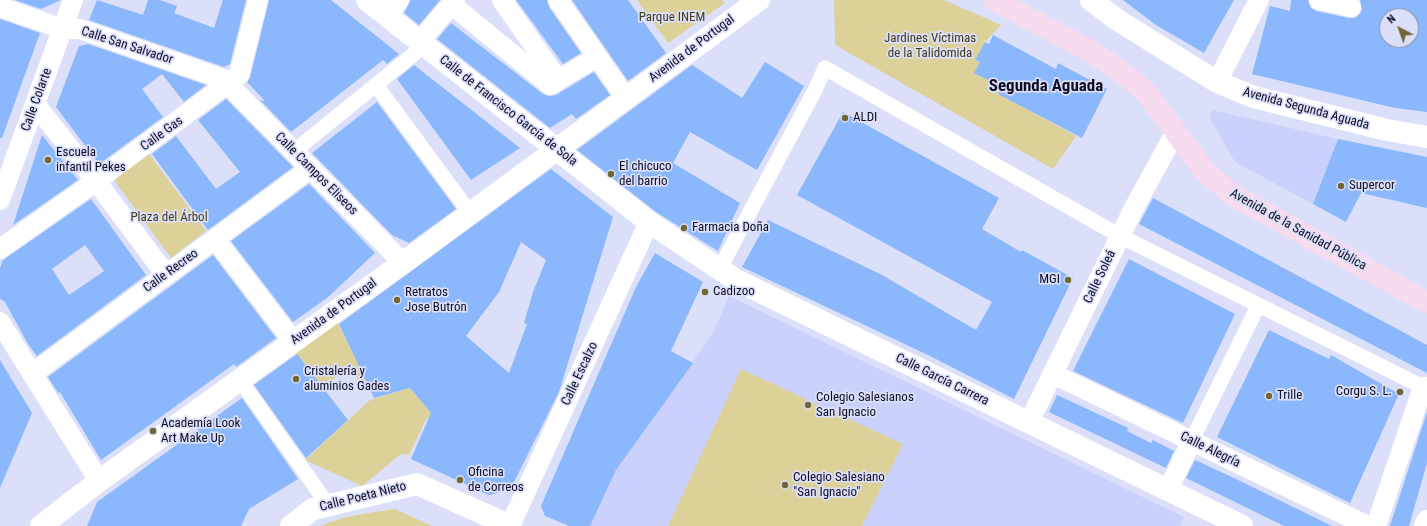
<!DOCTYPE html>
<meta charset="utf-8">
<style>
body{margin:0}
#map{position:relative;width:1427px;height:526px;overflow:hidden;background:#dbdffa;font-family:"Roboto Condensed",sans-serif}
canvas{display:block}
.north{position:absolute;left:1379px;top:8px;width:40px;height:40px;box-sizing:border-box;background:#dbdffa;border:1px solid #898ba4;border-radius:50%;rotate:319deg;font-size:11px;font-weight:700;line-height:16px;text-align:center;color:#0d0e24}
.north::after{content:'';display:block;margin:auto;width:14px;height:18px;background:#706734;clip-path:polygon(50% 0,100% 100%,50% 72%,0 100%)}
</style>
<div id="map">
<canvas width="1427" height="526"></canvas>
<div class="north">N</div>
</div>
<script>
const ctx = document.querySelector('canvas').getContext('2d');
ctx.lineJoin = 'round';
function paint(path, color) { ctx.fillStyle = color; ctx.fill(path, 'evenodd'); }
function stroke(path, color, width, dash) { ctx.strokeStyle = color; ctx.lineWidth = width; ctx.lineCap = dash ? 'butt' : 'round'; ctx.setLineDash(dash || []); ctx.stroke(path); }
function label(font, color, halo, rows, align = 'center') {
  ctx.font = font + ' "Roboto Condensed",sans-serif'; ctx.lineWidth = 3.5; ctx.setLineDash([]); ctx.textBaseline = 'middle'; ctx.strokeStyle = halo; ctx.fillStyle = color; for (const [text, x, y, turn = 0] of rows) {
    ctx.save(); ctx.translate(x, y); ctx.rotate((+turn || 0) * Math.PI / 180); ctx.textAlign = isNaN(turn) ? turn : align; if (halo) ctx.strokeText(text, 0, 0); ctx.fillText(text, 0, 0); ctx.restore();
  }
}
paint(new Path2D(`
 M1212,110L1338,139L1313,204L1235,162L1210,119Z
 M729,296L1184,517L1180,526H590L616,470L713,333Z`), '#cbd1fd');
paint(new Path2D(`
 M637,0H722L725,3L668,43Z
 M834,0H944L1001,25L985,42L975,60L980,62L974,73L1002,87L999,94L1076,136L1053,169L835,45Z
 M147,151L206,231L171,258L111,176Z
 M337,322L369,384L363,388L350,367L322,387L295,352Z
 M741,369L903,444L862,526H668Z
 M410,388L431,413L429,419H426L409,455L401,454L362,486L305,460L370,400Z
 M395,509L432,526H321C344,515 370,513 395,509Z`), '#dcd299');
paint(new Path2D(`
 M15,0H61L41,9Z
 M97,0L143,15L148,0H160L177,6L174,13L214,28L223,0H246L230,64L224,67L89,20Z
 M269,0H331L399,54L387,64L383,60L291,132L260,100L265,101L247,82L250,78Z
 M411,0H440L419,25L404,13Z
 M516,0H547L549,7L581,53L563,64Z
 M572,0H628L666,53L628,81Z
 M1123,0H1234L1204,53L1156,25Z
 M1291,0H1308L1311,8L1316,11L1349,18H1355L1360,14L1362,9L1360,0H1427V112L1395,108L1252,74L1270,6L1290,11ZM1387,16H1411V40H1387Z
 M0,19L40,33L2,138H0Z
 M451,23L543,94L549,96L556,95L594,72L610,95L576,119L572,114L550,128L437,39Z
 M993,35L1056,69L1058,63L1107,89L1082,138L998,94L1002,87L974,73L980,62L975,60L985,42L989,44Z
 M88,44L206,85L184,102L162,74L142,89L163,117L99,164L56,107L79,46Z
 M765,62L804,86L757,170L690,132L673,163L740,203L718,251L656,212L577,150L692,65L742,98Z
 M414,65L520,148L471,180L397,79Z
 M226,99L293,167L208,230L152,154L176,136L216,189L240,172L198,120Z
 M377,102L456,209L409,243L392,235L312,153Z
 M843,112L999,198L982,229L1021,252L1022,250L1073,278L1014,399L930,356L742,267L768,220L882,275L976,330L992,302L797,195Z
 M42,135L78,180L13,225Z
 M1338,139L1427,157V208L1361,193L1346,222L1313,204Z
 M551,169L613,217L559,392L510,490L489,495L411,459L431,413L410,388L374,398L339,324ZM521,242L546,260L533,292L524,323L527,324L509,373L466,336L499,292Z
 M309,184L375,253L327,298L293,322L231,241Z
 M1153,198L1427,345V373L1139,224Z
 M91,199L146,275L37,356L28,344L5,302L0,299V268L3,260ZM85,245L104,271L69,295L52,269Z
 M655,253L703,282L671,351L693,363L616,470L590,526H569L545,516L541,506L636,287Z
 M213,255L276,338L236,367L234,364L101,460L60,392L58,393L48,377Z
 M1129,259L1235,314L1183,423L1073,371Z
 M1269,330L1329,359L1331,355L1399,394L1350,503L1217,437Z
 M297,354L348,420L306,458L254,385Z
 M0,360L32,413L0,488Z
 M1057,395L1128,428L1127,431L1151,443L1153,440L1174,451L1166,468L1049,412Z
 M242,398L298,479L249,509L241,526H87L97,502Z
 M1427,412V463L1409,526H1390Z
 M1195,460L1234,478L1332,526H1284L1186,478Z`), '#8bb7fd');
stroke(new Path2D(`
 M376,85L470,213
 M293,152L425,45
 M719,270L814,92L825,68L1120,236L1423,387
 M240,380L328,505
 M1192,440L1258,306`), '#fff', 15);
stroke(new Path2D(`
 M502,0L558,80L597,57
 M558,0L626,98
 M1319,0L1351,7
 M451,4L550,85L557,81
 M0,7L63,29H80L223,79L403,263
 M387,16L399,0
 M420,41L455,0
 M1217,82L1259,0
 M35,104L96,181L166,275
 M0,200L73,0
 M215,239L293,341
 M0,249L96,181L239,75L258,0
 M0,322L99,481
 M32,374L311,168
 M1053,374L1368,526
 M1029,422L1135,206L1175,133
 M1168,490L1192,440
 M510,526L649,222
 M1376,526L1423,387H1427`), '#fff', 20);
stroke(new Path2D(`
 M367,0L649,222L736,280L1242,526
 M1091,0L1116,19L1217,82L1254,97L1387,130L1427,137
 M41,526L99,481L403,263L759,0
 M291,526L313,509L417,484L511,526
 M1425,526L1427,521`), '#fff', 22);
stroke(new Path2D(`
 M994,0L1094,53L1134,81L1149,96L1203,169L1231,194L1427,302`), '#f7dbee', 22);
for (const [x, y, r, color] of [
 [845,118,4,"#706734"],
 [48,160,4,"#706734"],
 [611,174,4,"#706734"],
 [1341,186,4,"#706734"],
 [684,228,4,"#706734"],
 [1068,280,4,"#706734"],
 [705,292,4,"#706734"],
 [397,300,4,"#706734"],
 [296,379,4,"#706734"],
 [1400,392,4,"#706734"],
 [1269,396,4,"#706734"],
 [808,405,4,"#706734"],
 [153,431,4,"#706734"],
 [460,480,4,"#706734"],
 [785,485,4,"#706734"]
]) { const dot = new Path2D(); dot.arc(x, y, r, 0, 2 * Math.PI); ctx.fillStyle = color; ctx.fill(dot); stroke(dot, '#dbdffa', 1.5); }
label('13px', '#433c16', '#dbdffa', [
 ["Parque INEM",672,18],
 ["Jardines Víctimas",930,39],
 ["de la Talidomida",930,54],
 ["Plaza del Árbol",169,218]
]);
label('13px', '#0d0e24', '#dbdffa', [
 ["Calle San Salvador",127,46,18],
 ["Avenida de Portugal",692,49,-37],
 ["Calle Colarte",37,100,-70],
 ["Avenida Segunda Aguada",1306,109,15],
 ["Calle de Francisco García de Sola",508,111,38],
 ["Calle Gas",162,134,-36],
 ["Calle Campos Eliseos",316,174,45],
 ["Avenida de la Sanidad Pública",1298,230,29],
 ["Calle Recreo",171,271,-36],
 ["Calle Soleá",1100,277,-64],
 ["Avenida de Portugal",334,312,-36],
 ["Calle Escalzo",580,374,-65],
 ["Calle García Carrera",942,380,26],
 ["Calle Alegría",1210,450,26],
 ["Calle Poeta Nieto",363,497,-14]
]);
label('13px', '#0d0e24', '#dbdffa', [
 ["ALDI",853,118],
 ["Escuela",56,153],
 ["infantil Pekes",56,168],
 ["El chicuco",619,167],
 ["del barrio",619,182],
 ["Supercor",1349,186],
 ["Farmacia Doña",692,228],
 ["MGI",1060,280,"right"],
 ["Cadizoo",713,292],
 ["Retratos",405,293],
 ["Jose Butrón",405,308],
 ["Cristalería y",304,372],
 ["aluminios Gades",304,387],
 ["Corgu S. L.",1392,392,"right"],
 ["Trille",1277,396],
 ["Colegio Salesianos",816,398],
 ["San Ignacio",816,413],
 ["Academía Look",161,424],
 ["Art Make Up",161,439],
 ["Oficina",468,473],
 ["de Correos",468,488],
 ["Colegio Salesiano",793,478],
 ["\"San Ignacio\"",793,493]
], 'left');
label('bold 17px', '#0d0e24', '#dbdffa', [
 ["Segunda Aguada",1046,87]
]);
</script>
